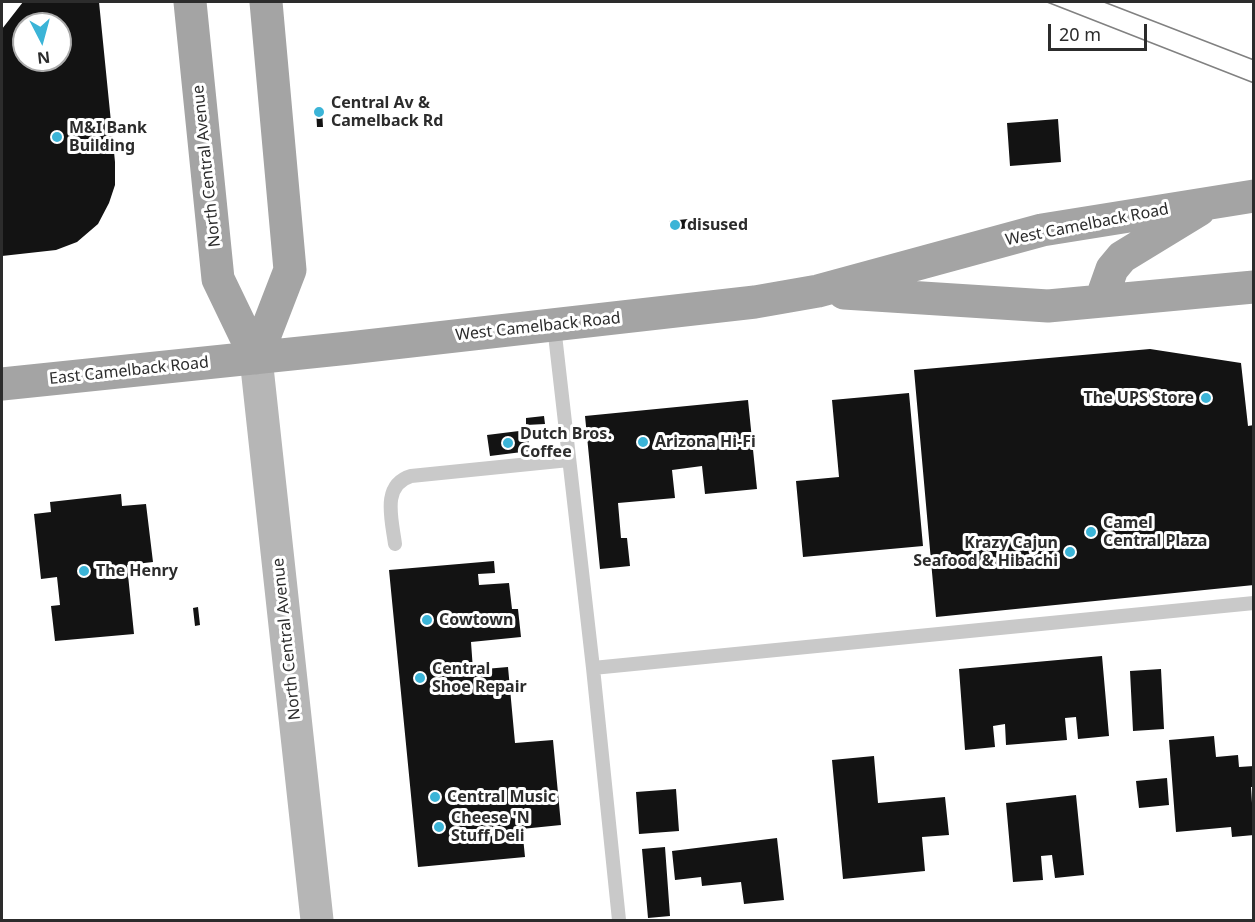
<!DOCTYPE html>
<style>
body{margin:0}
#map{position:relative;width:1255px;height:922px;overflow:hidden;background:#fff;font-family:"Noto Sans",sans-serif}
canvas{display:block}
.frame{position:absolute;inset:0;border:3px solid #2c2c2c;pointer-events:none}
.north{position:absolute;left:12px;top:12px;width:60px;height:60px;box-sizing:border-box;background:#fff;border:2px solid #ababab;border-radius:50%;rotate:174deg;font-size:16px;font-weight:700;line-height:24px;text-align:center;color:#2c2c2c}
.north::after{content:'';display:block;margin:auto;width:21px;height:27px;background:#3bb4d7;clip-path:polygon(50% 0,100% 100%,50% 72%,0 100%)}
.scale{position:absolute;left:1048px;top:24px;width:99px;height:27px;box-sizing:border-box;border:3px solid #2c2c2c;border-top:0;padding-left:8px;font-size:18px;line-height:21px;white-space:nowrap;color:#2c2c2c;-webkit-text-stroke:4px #fff;paint-order:stroke}
</style>
<div id="map">
<canvas width="1255" height="922"></canvas>
<div class="frame"></div>
<div class="north">N</div>
<div class="scale">20 m</div>
</div>
<script>
const ctx = document.querySelector('canvas').getContext('2d');
ctx.lineJoin = 'round';
function paint(path, color) { ctx.fillStyle = color; ctx.fill(path, 'evenodd'); }
function stroke(path, color, width, dash) { ctx.strokeStyle = color; ctx.lineWidth = width; ctx.lineCap = dash ? 'butt' : 'round'; ctx.setLineDash(dash || []); ctx.stroke(path); }
function label(font, color, halo, rows, align = 'center') {
  ctx.font = font + ' "Noto Sans",sans-serif'; ctx.lineWidth = 6; ctx.setLineDash([]); ctx.textBaseline = 'middle'; ctx.strokeStyle = halo; ctx.fillStyle = color; for (const [text, x, y, turn = 0] of rows) {
    ctx.save(); ctx.translate(x, y); ctx.rotate((+turn || 0) * Math.PI / 180); ctx.textAlign = isNaN(turn) ? turn : align; if (halo) ctx.strokeText(text, 0, 0); ctx.fillText(text, 0, 0); ctx.restore();
  }
}
paint(new Path2D(`
 M23,2H99L115,162V185L109,203L98,224L77,242L56,250L2,256V29ZM24,24H60V60H24Z
 M316,109H322L323,127H317Z
 M1058,119L1061,162L1010,166L1007,123Z
 M688,219L689,228L674,230L669,221Z
 M1150,349L1241,363L1248,426L1254,425V585L936,617L914,370Z
 M909,393L923,546L803,557L796,481L839,477L832,400Z
 M748,400L757,489L705,494L702,466L672,470L675,498L618,503L621,538H627L630,566L600,569L585,416Z
 M544,416L545,424L526,425V418Z
 M527,430L530,451L490,456L487,435Z
 M121,494L122,506L146,504L153,562L127,565L134,634L55,641L51,606L60,605L57,577L41,579L34,514L51,512L50,502Z
 M494,561L495,573L478,574L479,585L509,583L512,609H518L521,637L471,642L473,670L508,667L515,743L553,740L561,825L492,832L493,840L523,837L525,857L418,867L389,570Z
 M198,607L200,625L195,626L193,608Z
 M1102,656L1109,736L1078,739L1076,717L1065,718L1067,740L1006,745L1005,724L993,726L995,747L965,750L959,669Z
 M1161,669L1164,729L1133,731L1130,671Z
 M1214,736L1216,757L1238,755L1239,767L1254,766V787H1251L1254,835L1232,837L1231,827L1176,832L1169,740Z
 M874,756L878,803L945,797L949,835L922,837L925,871L843,879L832,760Z
 M1167,778L1169,805L1139,808L1136,781Z
 M676,789L679,831L639,834L636,792Z
 M1076,795L1084,875L1055,878L1052,855L1041,856L1043,880L1013,882L1006,803Z
 M777,838L784,900L744,904L741,882L702,886L701,877L675,880L672,851Z
 M665,847L670,916L648,918L642,849Z`), '#131313');
stroke(new Path2D(`
 M554,326L593,668L619,920
 M395,544C392,520 381,485 411,476L569,460
 M593,668L1254,603`), '#c9c9c9', 14);
stroke(new Path2D(`
 M256,358L317,920`), '#b6b6b6', 33);
stroke(new Path2D(`
 M190,2L218,279L256,358
 M844,293L1048,306L1254,287
 M1101,300L1112,269L1122,257L1199,210
 M256,358L290,270L266,2
 M2,384L349,348L755,302L818,291L1042,230L1254,196`), '#a4a4a4', 33);
stroke(new Path2D(`
 M1047,2L1254,83
 M1104,2L1254,60`), '#818181', 1.5);
for (const [x, y, r, color] of [
 [319,112,6,"#3bb4d7"],
 [57,137,6,"#3bb4d7"],
 [675,225,6,"#3bb4d7"],
 [1206,398,6,"#3bb4d7"],
 [643,442,6,"#3bb4d7"],
 [508,443,6,"#3bb4d7"],
 [1091,532,6,"#3bb4d7"],
 [1070,552,6,"#3bb4d7"],
 [84,571,6,"#3bb4d7"],
 [427,620,6,"#3bb4d7"],
 [420,678,6,"#3bb4d7"],
 [435,797,6,"#3bb4d7"],
 [439,827,6,"#3bb4d7"]
]) { const dot = new Path2D(); dot.arc(x, y, r, 0, 2 * Math.PI); ctx.fillStyle = color; ctx.fill(dot); stroke(dot, '#fff', 2); }
label('bold 16px', '#2c2c2c', '#fff', [
 ["Central Av &",331,103],
 ["Camelback Rd",331,121],
 ["M&I Bank",69,128],
 ["Building",69,146],
 ["disused",687,225],
 ["The UPS Store",1194,398,"right"],
 ["Dutch Bros.",520,434],
 ["Coffee",520,452],
 ["Arizona Hi-Fi",655,442],
 ["Camel",1103,523],
 ["Central Plaza",1103,541],
 ["Krazy Cajun",1058,543,"right"],
 ["Seafood & Hibachi",1058,561,"right"],
 ["The Henry",96,571],
 ["Cowtown",439,620],
 ["Central",432,669],
 ["Shoe Repair",432,687],
 ["Central Music",447,797],
 ["Cheese 'N",451,818],
 ["Stuff Deli",451,836]
], 'left');
label('16px', '#2c2c2c', '#fff', [
 ["North Central Avenue",207,166,-96],
 ["West Camelback Road",1087,225,-11],
 ["West Camelback Road",538,327,-6],
 ["East Camelback Road",129,371,-6],
 ["North Central Avenue",287,639,-96]
]);
</script>
